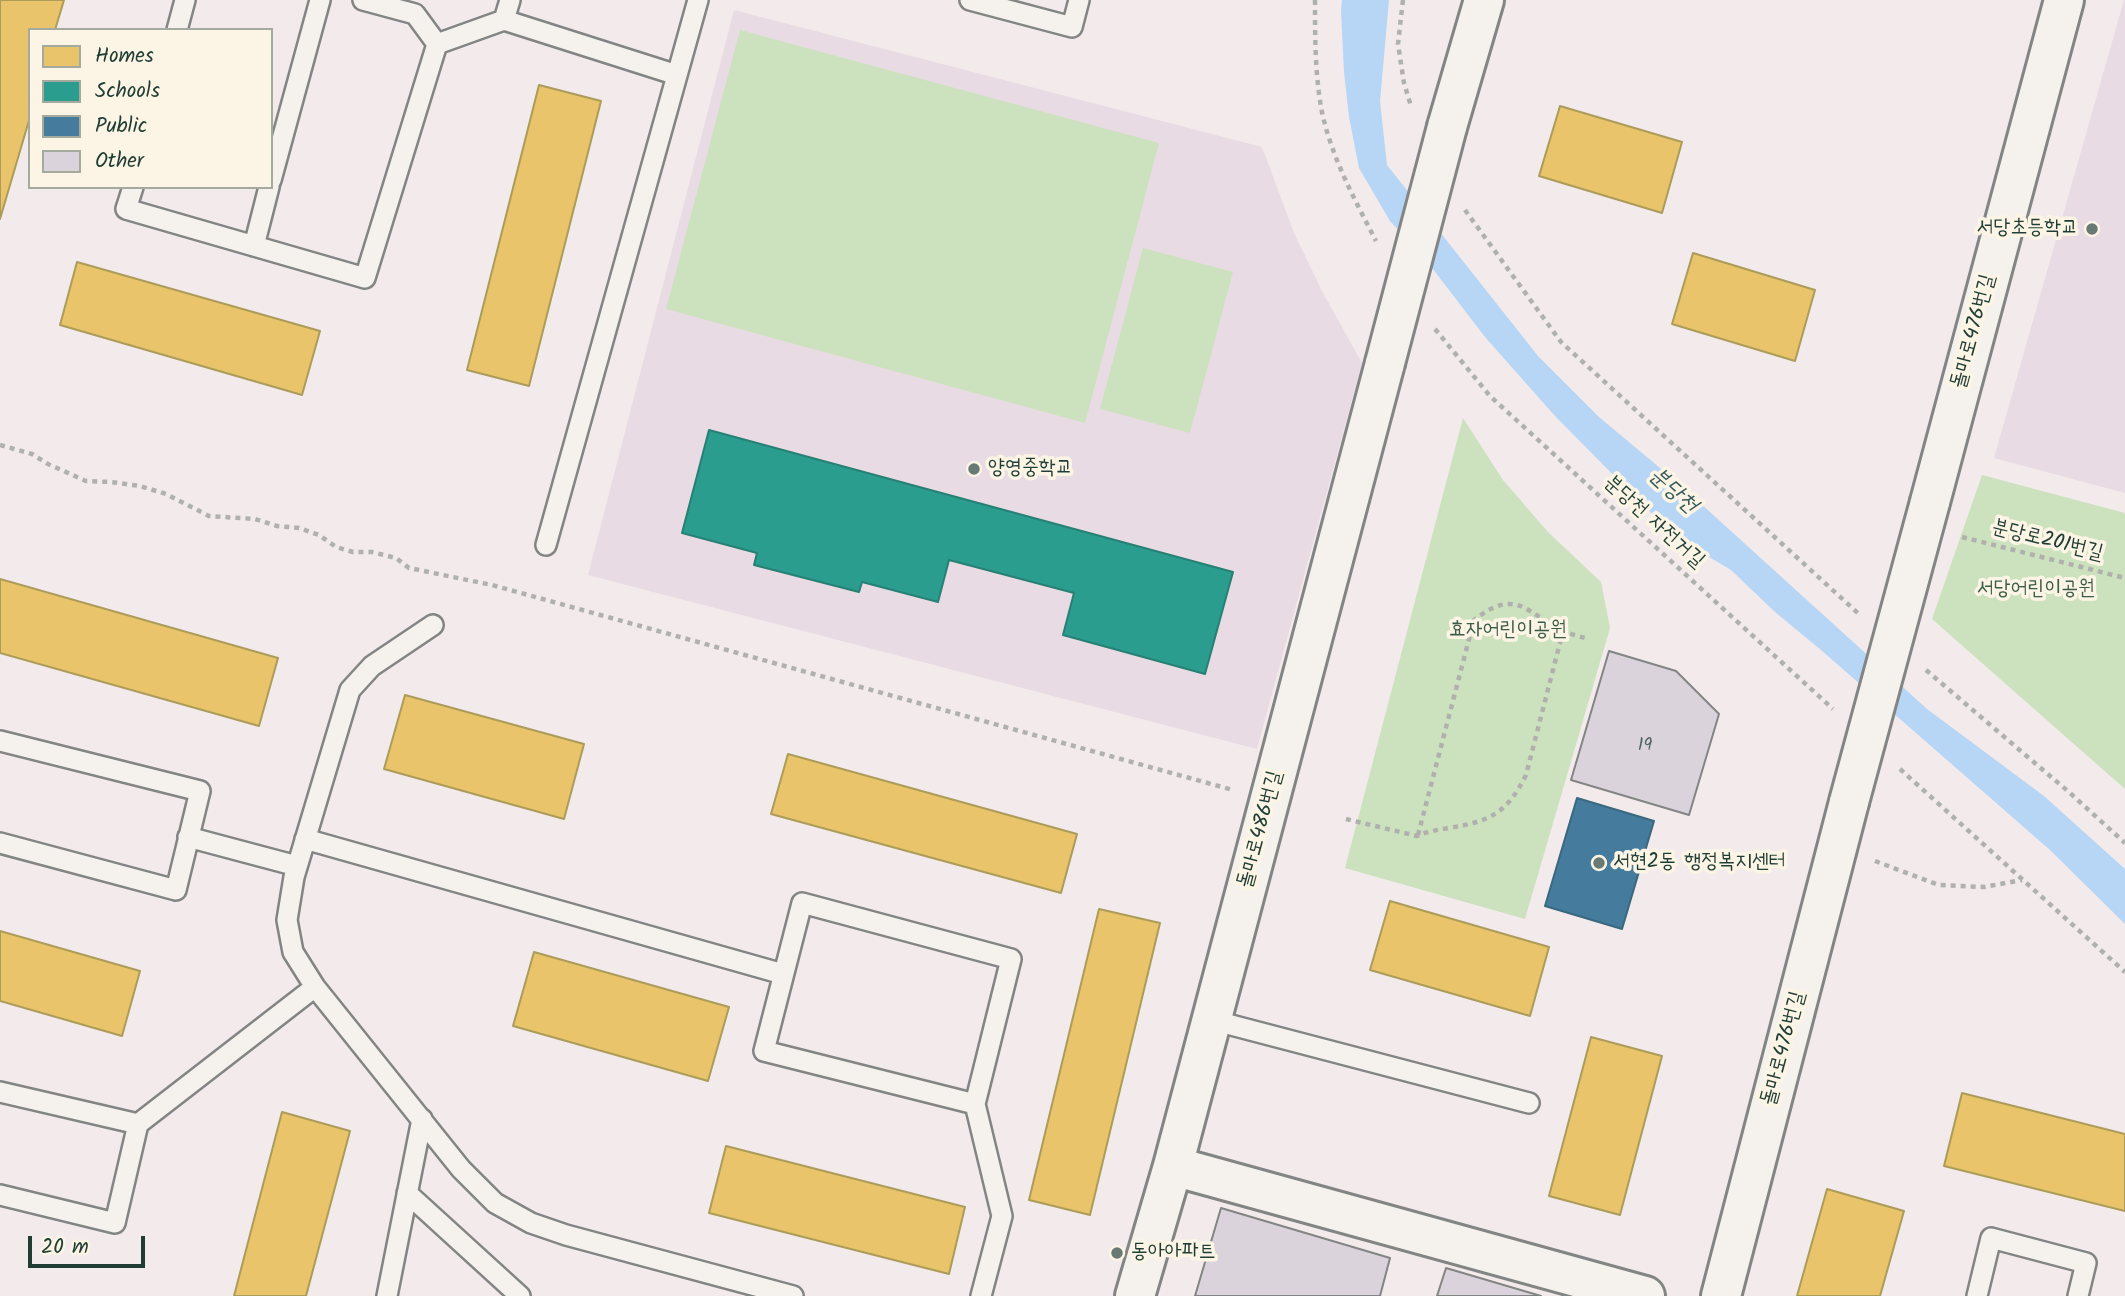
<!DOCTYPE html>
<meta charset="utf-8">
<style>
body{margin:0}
#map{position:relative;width:2125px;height:1296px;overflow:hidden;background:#f2eaeb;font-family:Kalam,sans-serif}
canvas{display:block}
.legend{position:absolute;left:28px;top:28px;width:245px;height:161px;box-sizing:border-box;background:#fcf5e5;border:2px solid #a4ab9e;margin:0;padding:9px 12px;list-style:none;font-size:21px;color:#1f3d34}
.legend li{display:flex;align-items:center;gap:14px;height:35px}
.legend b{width:35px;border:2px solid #a4ab9e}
.scale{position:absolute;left:28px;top:1236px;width:117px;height:32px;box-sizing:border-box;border:4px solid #1f3d34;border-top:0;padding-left:9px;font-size:21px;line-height:24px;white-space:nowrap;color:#1f3d34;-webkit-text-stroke:5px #fcf5e5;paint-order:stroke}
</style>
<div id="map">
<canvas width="2125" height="1296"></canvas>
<ul class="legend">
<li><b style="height:19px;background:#e9c46a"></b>Homes</li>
<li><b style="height:19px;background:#2a9d8f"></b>Schools</li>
<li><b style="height:19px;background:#457b9d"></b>Public</li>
<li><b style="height:19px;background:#dbd3db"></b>Other</li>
</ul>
<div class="scale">20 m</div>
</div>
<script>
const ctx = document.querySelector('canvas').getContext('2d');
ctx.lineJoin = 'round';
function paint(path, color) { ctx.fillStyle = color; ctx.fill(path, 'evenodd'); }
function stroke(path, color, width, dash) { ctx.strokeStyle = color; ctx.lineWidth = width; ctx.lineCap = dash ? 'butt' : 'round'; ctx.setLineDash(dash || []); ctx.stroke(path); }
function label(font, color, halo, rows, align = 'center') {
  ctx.font = font + ' Kalam,"Poor Story",sans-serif'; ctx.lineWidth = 7; ctx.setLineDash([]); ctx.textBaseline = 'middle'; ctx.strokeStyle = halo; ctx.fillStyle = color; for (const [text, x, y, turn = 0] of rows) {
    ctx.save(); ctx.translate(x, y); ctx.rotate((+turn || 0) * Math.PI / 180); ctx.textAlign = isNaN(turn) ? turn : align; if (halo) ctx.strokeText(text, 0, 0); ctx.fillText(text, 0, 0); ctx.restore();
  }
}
paint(new Path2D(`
 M2124,0H2125V493L1994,458Z
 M734,10L1262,147L1294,233L1323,293L1362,363L1257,749L588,575Z`), '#e9dbe3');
paint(new Path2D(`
 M740,30L1159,143L1085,423L666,309Z
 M1143,248L1233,272L1190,433L1100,409Z
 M1463,418L1503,480L1548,532L1601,582L1610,628L1525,919L1345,868Z
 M1982,475L2125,513V789L1932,619Z`), '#cce2be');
paint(new Path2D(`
 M1342,0H1389L1380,101L1387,165L1538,356L1599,417L1678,483L1927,709L2044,796L2125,869V924L2050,850L1821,650L1775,612L1731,570L1694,548L1648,510L1555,416L1485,337L1426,260L1390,221L1359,168L1349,117L1344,72L1341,11Z`), '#b7d6f5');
const homes = new Path2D(`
 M0,0H64L55,30H30V117L0,219Z
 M539,85L601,101L529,386L467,370Z
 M1560,106L1682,142L1662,213L1539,176Z
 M1693,253L1815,290L1795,361L1672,324Z
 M77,262L320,331L302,395L60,325Z
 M0,579L278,658L259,726L0,653Z
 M405,695L584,744L564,819L384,769Z
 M788,754L1077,834L1061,893L771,814Z
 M1390,901L1549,947L1530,1016L1370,970Z
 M1099,909L1160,923L1090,1215L1029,1200Z
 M0,931L140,971L122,1036L0,1001Z
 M534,952L729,1007L708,1081L513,1026Z
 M1591,1037L1662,1056L1620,1215L1549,1196Z
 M1962,1093L2125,1134V1211L1944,1166Z
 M282,1112L350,1131L306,1296H234Z
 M726,1146L965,1207L949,1274L709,1213Z
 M1827,1189L1904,1211L1880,1296H1797Z`);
paint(homes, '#e9c46a');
stroke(homes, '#ac9c5a', 2);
const schools = new Path2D(`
 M709,430L1233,572L1205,674L1063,635L1074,593L949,560L938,602L862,582L859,592L754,565L757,553L682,533Z`);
paint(schools, '#2a9d8f');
stroke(schools, '#278074', 2);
const public = new Path2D(`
 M1577,798L1654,821L1622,929L1545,906Z`);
paint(public, '#457b9d');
stroke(public, '#3a687e', 2);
const building = new Path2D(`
 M1609,651L1676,671L1719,714L1689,815L1571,780Z
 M1221,1208L1390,1258L1380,1296H1195Z
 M1446,1268L1541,1296H1437Z`);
paint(building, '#dbd3db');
stroke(building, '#838584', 2);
const lane = new Path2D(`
 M363,0L415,14L437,44
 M970,0L1072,27L1079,0
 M504,20L677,75
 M177,30L185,0
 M437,44L504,20L510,0
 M271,180L320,0
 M133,187L126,209L365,278L437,44
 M254,246L269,187
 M546,545L698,0
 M433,625L372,666L350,690L294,877L287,920L293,952L315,987L461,1169L495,1203L531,1223L566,1235L793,1296
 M0,741L200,791L176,890L0,843
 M188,837L297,866
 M305,839L783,974
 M1212,1020L1529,1103
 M0,1092L138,1124
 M975,1104L764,1051L802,903L1011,959L975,1104L1002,1216L981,1296
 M407,1193L520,1296
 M0,1195L115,1223L138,1124L315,987
 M387,1296L422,1119
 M1977,1296L1991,1238L2086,1263L2078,1296`);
const street = new Path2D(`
 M1447,127L1484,0
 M1930,502L2064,0
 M1173,1166L1645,1296
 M1135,1296L1173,1166L1385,363
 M1721,1296L1849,802`);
stroke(lane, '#838584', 24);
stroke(street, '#838584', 44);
stroke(new Path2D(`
 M1315,0C1315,36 1315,72 1321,107C1330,155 1354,198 1376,241
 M1403,0L1398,44L1404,83L1411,106
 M1465,210L1561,342L1860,615
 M1435,329L1490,396L1833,709
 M0,445L32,454L48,464L86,481L111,482L140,486L166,494L209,516L255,519L277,526L299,528L319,535L336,547L353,552H372L396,558L409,568L492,585L1233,790
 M1962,537L2125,578
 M1926,670L2070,793L2125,843
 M1900,769L2125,972
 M1346,819L1417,836C1428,831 1438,830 1449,828C1491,821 1507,813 1526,775L1563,631
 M1418,835L1474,620C1518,586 1526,614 1564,631C1570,634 1578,636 1585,638
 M1875,861L1939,885L1984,887L2022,880`), '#b0b1ad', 4.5, [5, 5]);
stroke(lane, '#f5f1ec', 19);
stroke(street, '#f5f1ec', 38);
const streetBridge = new Path2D(`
 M1385,363L1447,127
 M1849,802L1930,502`);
stroke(streetBridge, '#838584', 44, []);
stroke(streetBridge, '#f5f1ec', 38);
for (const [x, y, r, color] of [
 [2092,229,7,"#697a74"],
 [974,469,7,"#697a74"],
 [1599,863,7,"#697a74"],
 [1117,1253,7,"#697a74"]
]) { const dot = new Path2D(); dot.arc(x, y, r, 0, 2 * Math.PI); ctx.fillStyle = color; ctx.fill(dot); stroke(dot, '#fcf5e5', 2.5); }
label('18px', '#516560', null, [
 ["19",1645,747]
]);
label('21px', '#1f3d34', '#fcf5e5', [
 ["서당초등학교",2078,229,"right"],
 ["양영중학교",988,469],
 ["서현2동 행정복지센터",1613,863],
 ["동아아파트",1131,1253]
], 'left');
label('21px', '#1f3d34', '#fcf5e5', [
 ["돌마로476번길",1975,332,-75],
 ["분당천 자전거길",1653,523,42],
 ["분당로201번길",2047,542,14],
 ["돌마로486번길",1262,830,-75],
 ["돌마로476번길",1785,1049,-75]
]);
label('21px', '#3b5d48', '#fcf5e5', [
 ["서당어린이공원",2036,590],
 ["효자어린이공원",1508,631]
]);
label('italic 23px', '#385a5b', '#fcf5e5', [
 ["분당천",1672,492,42]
]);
</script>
